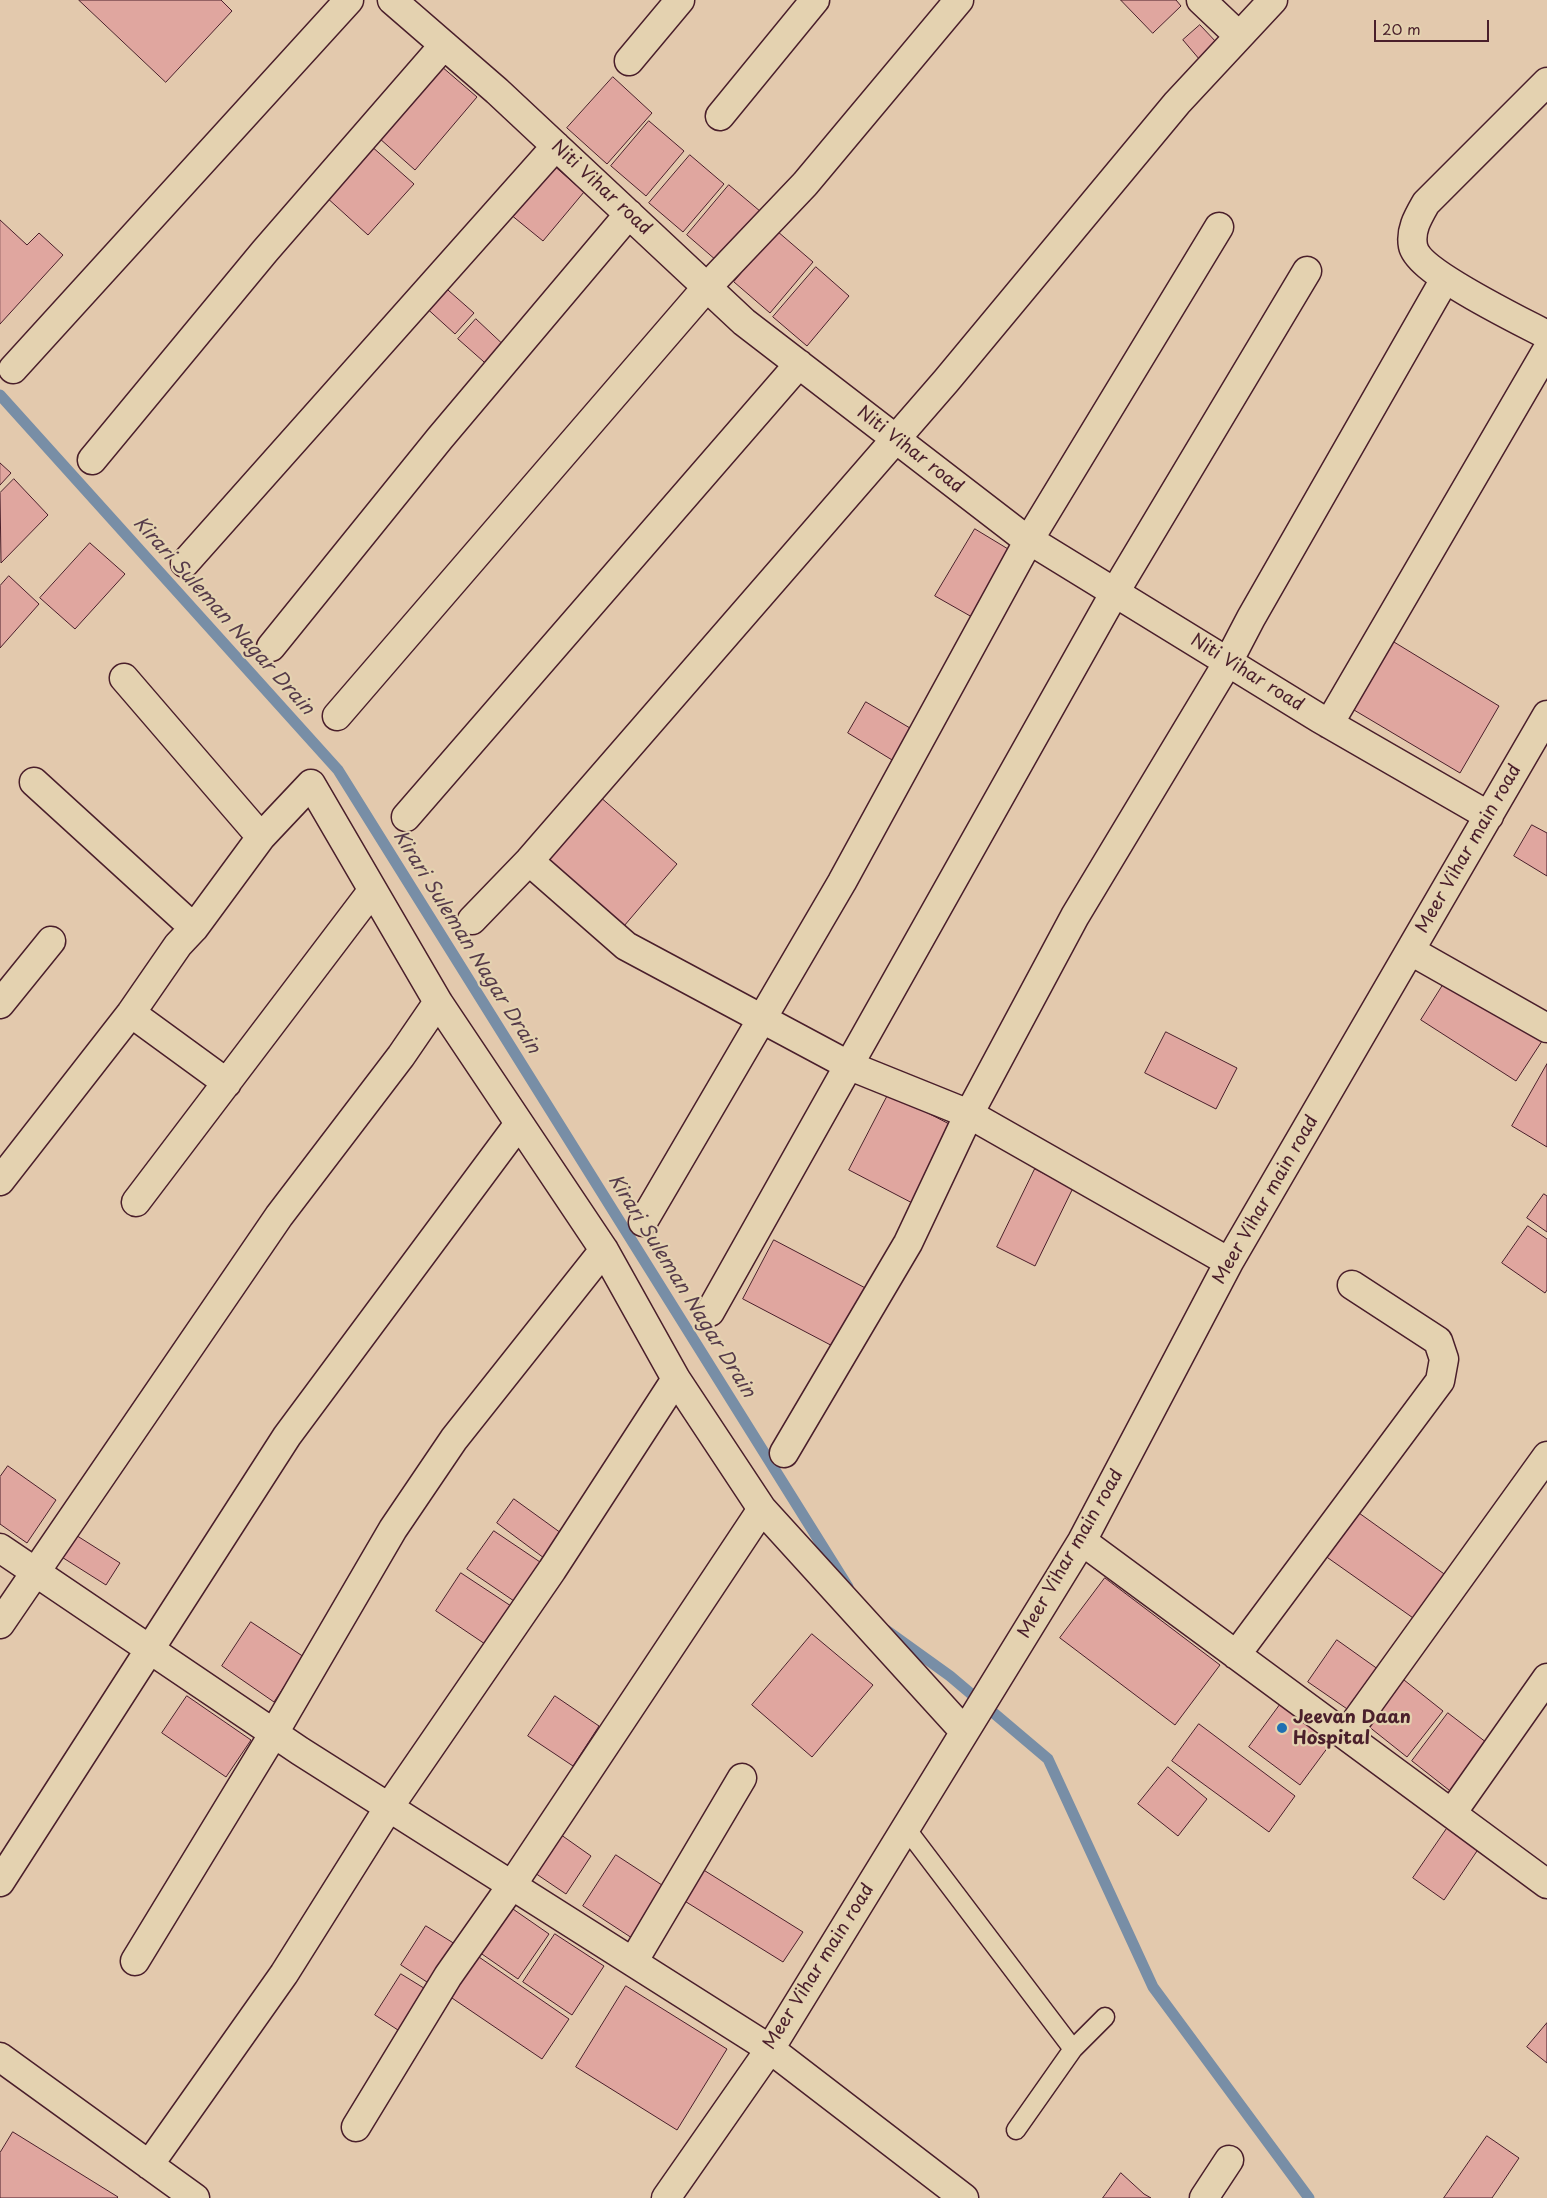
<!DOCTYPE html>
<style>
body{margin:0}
#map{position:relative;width:1547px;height:2198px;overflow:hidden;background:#e3c9ad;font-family:"Playpen Sans",sans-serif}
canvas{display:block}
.scale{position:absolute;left:1374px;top:20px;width:115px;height:22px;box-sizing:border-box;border:2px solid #4a1f2b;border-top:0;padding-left:6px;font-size:15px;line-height:18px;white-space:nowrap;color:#4a1f2b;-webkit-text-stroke:4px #e4d2b0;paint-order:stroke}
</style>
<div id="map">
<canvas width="1547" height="2198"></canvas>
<div class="scale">20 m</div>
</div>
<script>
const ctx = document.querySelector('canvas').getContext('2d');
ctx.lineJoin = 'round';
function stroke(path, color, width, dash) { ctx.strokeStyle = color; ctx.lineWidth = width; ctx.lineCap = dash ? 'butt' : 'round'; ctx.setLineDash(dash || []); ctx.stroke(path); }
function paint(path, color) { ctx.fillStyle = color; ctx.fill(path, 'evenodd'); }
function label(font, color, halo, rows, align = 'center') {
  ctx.font = font + ' "Playpen Sans",sans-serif'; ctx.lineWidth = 4.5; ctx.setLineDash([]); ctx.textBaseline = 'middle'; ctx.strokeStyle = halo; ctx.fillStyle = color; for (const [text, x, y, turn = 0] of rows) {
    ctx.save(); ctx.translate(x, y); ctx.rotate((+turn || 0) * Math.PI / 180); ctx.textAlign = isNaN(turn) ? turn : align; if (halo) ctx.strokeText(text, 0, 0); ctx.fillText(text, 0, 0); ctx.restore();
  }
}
stroke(new Path2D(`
 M0,395L338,770L848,1587
 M886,1630L950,1676L1048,1759L1153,1987L1309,2198`), '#788ea6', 11);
const building = new Path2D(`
 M79,0H221L232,11L166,82Z
 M1121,0H1176L1181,6L1153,33Z
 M1200,25L1218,44L1200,60L1183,40Z
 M441,66L477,97L415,170L379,138Z
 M613,77L652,113L607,164L567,128Z
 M649,121L684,151L646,196L611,166Z
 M370,145L414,184L368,235L325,196Z
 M690,155L724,184L683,232L649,203Z
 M552,164L584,192L543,241L510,214Z
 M729,185L767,217L724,267L687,235Z
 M0,220L27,245L39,233L63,255L0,324Z
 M777,231L813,262L770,313L734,282Z
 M816,267L849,296L807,346L773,317Z
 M440,283L474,313L455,334L422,304Z
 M476,319L509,350L492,369L458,339Z
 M0,463L11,473L0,485Z
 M14,479L48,515L1,563L0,493Z
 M975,529L1018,555L979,621L935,596Z
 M90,543L125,574L75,629L40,598Z
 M9,576L39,604L0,648V586Z
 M1389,639L1499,706L1460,773L1349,707Z
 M866,702L915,731L897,763L848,733Z
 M599,796L677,864L624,926L546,858Z
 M1532,825L1547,833V876L1514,856Z
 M1448,977L1544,1038L1516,1081L1421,1020Z
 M1166,1032L1237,1068L1216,1109L1145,1073Z
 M1547,1064V1147L1512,1126Z
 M889,1093L957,1128L918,1206L849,1170Z
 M1035,1169L1073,1188L1035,1266L997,1247Z
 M1544,1194L1547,1196V1232L1527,1218Z
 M1528,1226L1547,1239V1290L1545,1293L1502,1263Z
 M774,1240L873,1292L842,1351L743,1299Z
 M8,1466L56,1500L27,1543L0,1524V1477Z
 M514,1499L561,1533L544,1558L497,1523Z
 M1352,1508L1447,1576L1416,1620L1321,1553Z
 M494,1531L540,1562L514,1601L467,1569Z
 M71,1532L120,1563L106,1585L57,1554Z
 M461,1573L511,1606L485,1644L436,1611Z
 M1105,1578L1220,1665L1175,1725L1060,1638Z
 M251,1622L304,1657L274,1702L222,1666Z
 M812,1634L873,1685L812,1757L752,1705Z
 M1337,1640L1382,1672L1353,1713L1308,1682Z
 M1399,1676L1443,1711L1407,1757L1363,1722Z
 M187,1696L251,1740L226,1777L162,1733Z
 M555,1696L599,1726L573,1766L528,1736Z
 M1282,1702L1334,1739L1300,1785L1249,1747Z
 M1448,1713L1491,1746L1454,1794L1412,1761Z
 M1199,1724L1295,1796L1269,1832L1172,1761Z
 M1168,1767L1207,1799L1178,1836L1138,1804Z
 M1448,1827L1479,1848L1444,1900L1413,1878Z
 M557,1832L591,1856L566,1894L532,1871Z
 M616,1855L665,1887L632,1938L583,1906Z
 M702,1869L803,1932L783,1962L683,1900Z
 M510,1907L549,1934L518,1979L479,1952Z
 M426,1926L455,1944L430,1984L401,1965Z
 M555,1934L604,1966L572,2015L523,1982Z
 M476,1955L569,2019L542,2059L449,1996Z
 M401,1974L427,1990L401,2032L375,2015Z
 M626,1986L727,2049L677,2130L576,2067Z
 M1547,2023V2063L1527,2047Z
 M13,2132L118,2197L117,2198H0V2153Z
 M1487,2136L1519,2158L1492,2198H1444Z
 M1121,2173L1144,2194L1151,2198H1103Z`);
paint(building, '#e0a69f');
stroke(building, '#4a1f2b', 1);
const service = new Path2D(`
 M905,1827L1073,2049
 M1016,2130L1073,2049L1105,2017`);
const minor = new Path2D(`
 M392,0L497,91L744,322L1018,533L1319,718L1489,816
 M1201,0L1239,36
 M629,61L680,0
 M1547,82L1426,203C1418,217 1410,230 1413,246C1418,272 1521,321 1547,335
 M720,116L815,0
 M13,369L349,0
 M92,460L265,251L444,45
 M185,563L556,146
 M271,647L440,438L629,214
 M124,678L261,837
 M337,716L707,287L805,184L959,0
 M1329,724L1547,350
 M34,782L194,928
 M406,817L799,364
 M529,861L626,946L850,1066L969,1114L1229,1262
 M472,920L529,861L946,381L1177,103L1273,0
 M1411,951L1547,1028
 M0,1004L51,941
 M131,1013L227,1083
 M0,1181L131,1013L178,945L194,928L261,837L311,784L438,1002L604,1250L676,1379L762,1509L964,1731
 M136,1202L372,891
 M643,1222L842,882L1029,540L1219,227
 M710,1312L1115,592L1307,271
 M784,1453L908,1243L969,1114L1075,916L1228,662L1251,618L1445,279
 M1082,1541L1547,1884
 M0,1548L300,1751L770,2049L964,2198
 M0,1624L279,1216L401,1056L438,1002
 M1236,1655L1440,1381L1444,1359L1438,1341L1352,1285
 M1346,1735L1547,1456
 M1452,1813L1547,1678
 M0,1882L287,1436L518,1125
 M135,1961L274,1733L393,1529L454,1439L604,1250
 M633,1962L742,1778
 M0,2057L195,2198
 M356,2127L448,1976L512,1885L762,1509
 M149,2165L284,1974L389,1807L552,1570L676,1379
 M666,2198L770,2049L1082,1541L1229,1262L1547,715
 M1204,2198L1229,2160`);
stroke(service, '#4a1f2b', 21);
stroke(minor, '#4a1f2b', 31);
stroke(service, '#e4d2b0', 18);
stroke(minor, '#e4d2b0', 28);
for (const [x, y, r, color] of [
 [1282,1728,6,"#1f6fb2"]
]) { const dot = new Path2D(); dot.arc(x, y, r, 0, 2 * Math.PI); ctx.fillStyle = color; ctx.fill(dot); stroke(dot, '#e4d2b0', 2); }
label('18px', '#4a1f2b', '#e4d2b0', [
 ["Niti Vihar road",601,188,43],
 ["Niti Vihar road",910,450,38],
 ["Niti Vihar road",1247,673,32],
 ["Meer Vihar main road",1469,849,-60],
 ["Meer Vihar main road",1266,1200,-60],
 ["Meer Vihar main road",1071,1554,-60],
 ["Meer Vihar main road",819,1967,-58]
]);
label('bold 18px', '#4a1f2b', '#e4d2b0', [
 ["Jeevan Daan",1293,1718],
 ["Hospital",1293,1739]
], 'left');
label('italic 19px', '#563b4a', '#e4d2b0', [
 ["Kirari Suleman Nagar Drain",223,616,48],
 ["Kirari Suleman Nagar Drain",466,942,58],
 ["Kirari Suleman Nagar Drain",681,1286,58]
]);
</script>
